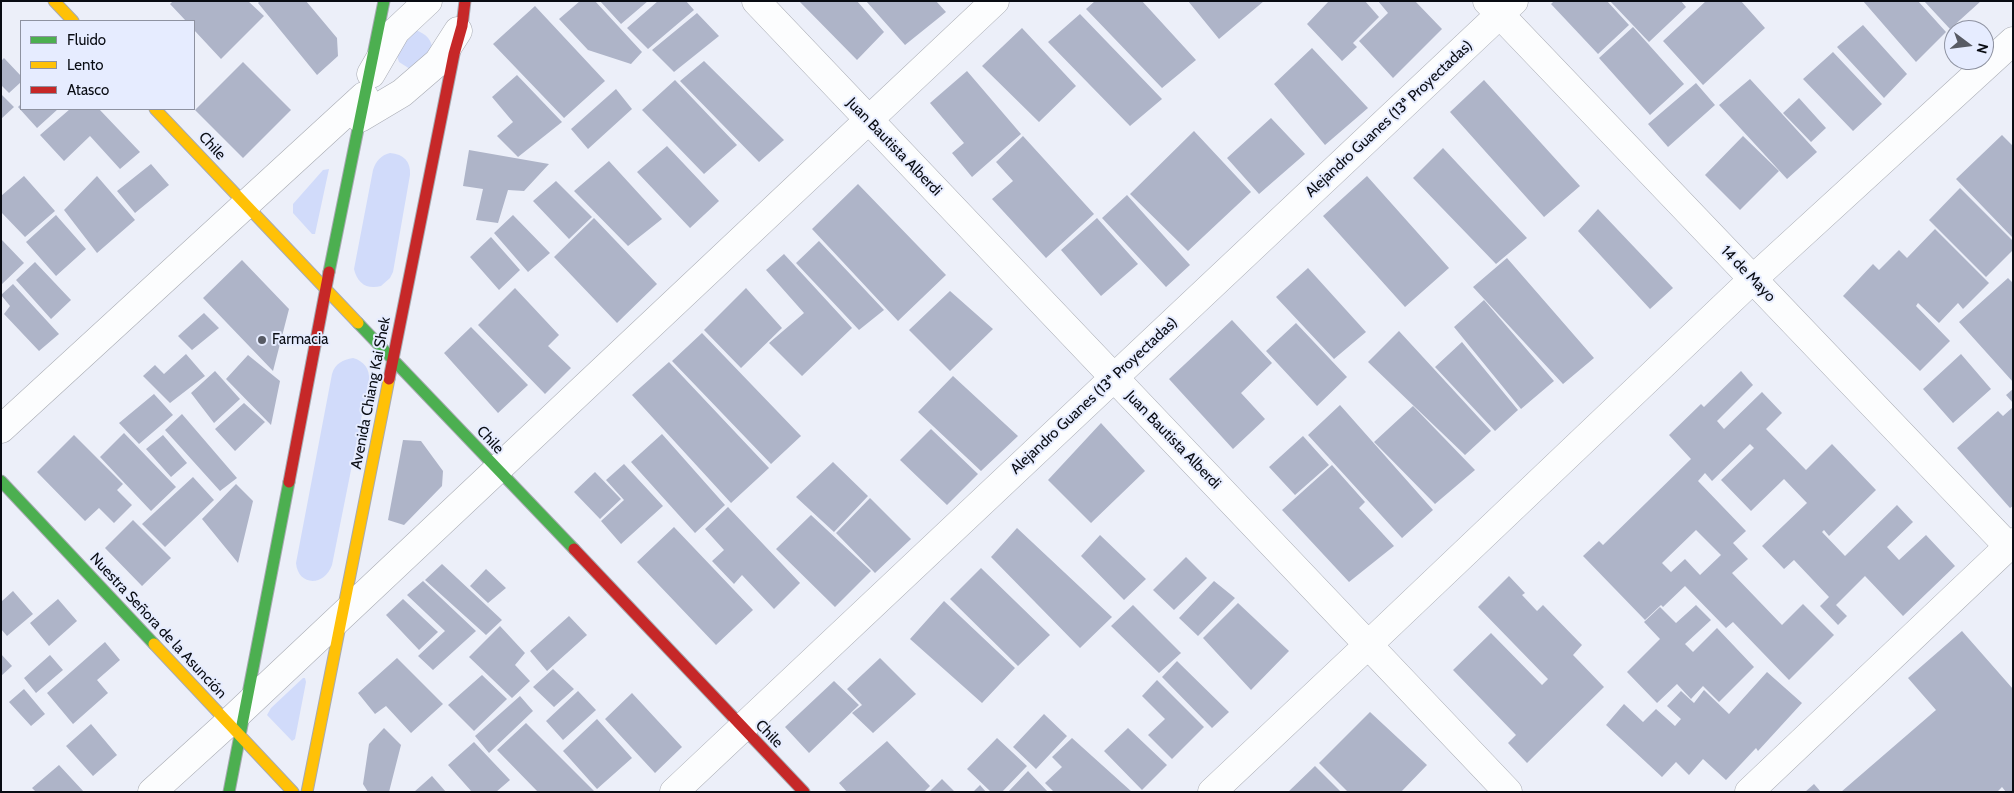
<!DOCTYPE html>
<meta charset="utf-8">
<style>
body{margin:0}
#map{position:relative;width:2014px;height:793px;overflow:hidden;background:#eceff9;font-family:Cabin,sans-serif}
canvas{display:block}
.frame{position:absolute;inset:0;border:2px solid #090c13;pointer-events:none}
.legend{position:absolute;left:20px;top:20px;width:175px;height:90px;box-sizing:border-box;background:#e6ecff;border:1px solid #8e92a1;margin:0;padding:6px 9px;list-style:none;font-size:15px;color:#090c13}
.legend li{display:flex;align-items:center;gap:10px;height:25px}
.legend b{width:25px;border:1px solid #8e92a1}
.north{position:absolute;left:1944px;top:20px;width:50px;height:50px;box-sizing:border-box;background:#e6ecff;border:1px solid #8e92a1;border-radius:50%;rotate:105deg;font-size:14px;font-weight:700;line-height:20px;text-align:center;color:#090c13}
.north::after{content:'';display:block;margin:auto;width:18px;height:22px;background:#585b64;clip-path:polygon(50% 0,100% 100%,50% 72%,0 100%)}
</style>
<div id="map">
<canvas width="2014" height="793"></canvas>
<div class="frame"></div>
<ul class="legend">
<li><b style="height:6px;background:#4caf50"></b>Fluido</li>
<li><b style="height:6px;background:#ffc107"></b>Lento</li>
<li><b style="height:6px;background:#c62828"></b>Atasco</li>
</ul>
<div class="north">N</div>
</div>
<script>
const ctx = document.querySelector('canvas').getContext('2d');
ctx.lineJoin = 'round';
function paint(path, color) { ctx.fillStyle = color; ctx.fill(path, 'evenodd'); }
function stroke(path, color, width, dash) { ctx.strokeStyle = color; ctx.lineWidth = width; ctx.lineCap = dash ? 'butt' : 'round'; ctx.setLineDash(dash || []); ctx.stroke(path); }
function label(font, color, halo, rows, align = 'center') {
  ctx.font = font + ' Cabin,sans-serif'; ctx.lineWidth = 4; ctx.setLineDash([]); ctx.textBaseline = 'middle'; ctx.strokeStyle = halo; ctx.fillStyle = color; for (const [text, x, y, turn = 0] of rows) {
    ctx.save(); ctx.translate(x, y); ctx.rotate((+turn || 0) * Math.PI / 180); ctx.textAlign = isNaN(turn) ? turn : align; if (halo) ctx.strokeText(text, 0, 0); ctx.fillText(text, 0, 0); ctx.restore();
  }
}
paint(new Path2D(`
 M415,30C427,34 432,40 433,52L410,69L399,62L395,50Z
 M390,153C404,154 411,162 410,175L393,272L390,278L381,286C367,290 357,283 354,269L373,170C376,161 381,155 390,153Z
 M329,169L315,234H312L293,213V204L323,170Z
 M353,358C364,361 370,369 369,380L332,565C324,587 298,586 296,563L332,374C335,363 343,360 353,358Z
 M303,678H305L306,682L295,739L292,741L267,715L271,708Z`), '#d1dbfa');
paint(new Path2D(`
 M173,1H248L264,16L221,59L194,30V21H186L170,4Z
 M260,1H306L337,38L338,56L317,75L258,3Z
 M580,1H595L642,52L631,64L588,50L559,19Z
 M600,1H648L621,24Z
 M658,1H686L694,10L648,49L627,28Z
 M799,1H857L884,32L857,60Z
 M866,1H936L946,12L905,45Z
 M1095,1H1142L1196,60L1162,88L1086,9Z
 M1188,1H1264L1219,39Z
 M1329,1H1365L1379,17L1353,43L1357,47L1342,61L1307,24Z
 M1378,1H1415L1442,29L1393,78L1359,41L1388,13Z
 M1554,1H1607L1629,25L1598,54L1551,4Z
 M1610,1H1681L1686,7L1649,42Z
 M1706,1H1741L1765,28L1703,85L1663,41Z
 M1863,1H1918L1946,32L1916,62Z
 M1924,1H1981L1950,29Z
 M535,6L605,81L564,118L493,44Z
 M697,13L719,36L674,72L652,50Z
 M1080,14L1162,99L1130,126L1048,42Z
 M1863,25L1907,74L1884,98L1837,47Z
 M1633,27L1684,84L1650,115L1599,58Z
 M1022,28L1076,86L1039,122L982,66Z
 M1312,48L1368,108L1325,145L1274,84Z
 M1833,52L1882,104L1853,131L1803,79Z
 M4,58L21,76V82L9,93L1,85V61Z
 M704,61L784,140L759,162L680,81Z
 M243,62L291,110L243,158L195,110Z
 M967,71L1021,134L972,177L952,153L964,143L930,103Z
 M517,75L562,122L518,157L497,136L513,122L492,97Z
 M1750,79L1817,152L1787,179L1719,105Z
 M675,80L737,145L704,174L642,110Z
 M1484,80L1580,186L1544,217L1450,112Z
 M1696,83L1715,105L1668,147L1648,124Z
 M616,89L632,109L588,149L571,129Z
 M1,94L14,107L1,119Z
 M1799,98L1826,128L1811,142L1783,113Z
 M21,104V109H58L37,128L18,107Z
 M70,109H99L140,152L120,169L90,136L64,161L40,135Z
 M1271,118L1305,154L1259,194L1227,158Z
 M1194,131L1251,192L1188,251L1130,194Z
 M2002,135L2013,146V238L1956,179Z
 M1023,136L1094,214L1046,258L992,199L1013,181L996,162Z
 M1743,136L1779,171L1740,210L1705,175Z
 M667,146L719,201L690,228L637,172Z
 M1443,148L1527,238L1496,264L1413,178Z
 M469,150L549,164L524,191L508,190L498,223L476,220L483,189L463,186Z
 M609,161L662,219L628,246L574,191Z
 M151,164L169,185L135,213L117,191Z
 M24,176L55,211L25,237L1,212V196Z
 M97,176L135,220L97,253L64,210Z
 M1367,176L1449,268L1405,307L1323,216Z
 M556,181L592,217L569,239L533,201Z
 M858,184L946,275L898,321L812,229Z
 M1960,188L2013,241V250L1986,277L1929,220Z
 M1127,195L1190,265L1166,287L1102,218Z
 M1598,209L1673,288L1650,309L1578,231Z
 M56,215L86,249L56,276L26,242Z
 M513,215L550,253L528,272L494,233Z
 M594,218L657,284L617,323L554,257Z
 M1097,218L1138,264L1101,296L1061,250Z
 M1935,229L1989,283L1963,309L1958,303L1939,323L1918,303L1916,306L1950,341L1920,371L1843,296L1873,264L1879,270L1899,250L1907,258Z
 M491,237L520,270L499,290L470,257Z
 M1,239L24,263L1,285Z
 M819,241L884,310L859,330L796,263Z
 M784,254L852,328L802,376L769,343L804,313L766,270Z
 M1507,258L1594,358L1563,384L1473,287Z
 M242,260L289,309L273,371L203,298Z
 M35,262L71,300L51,319L16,280Z
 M1308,268L1366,332L1334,359L1276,297Z
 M2008,278L2013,283V382L1959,322Z
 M13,284L59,334L39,351L4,314L10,306L1,295Z
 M515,288L559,335L548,346L571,368L545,394L478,325Z
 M746,288L782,328L741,368L704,330Z
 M950,291L993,329L950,371L909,330Z
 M1484,300L1554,381L1521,409L1454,327Z
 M204,313L219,328L192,350L178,336Z
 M1232,320L1272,363L1241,393L1265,419L1233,449L1169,379Z
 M1296,323L1347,377L1317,406L1266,351Z
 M471,327L528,385L498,413L444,353Z
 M1399,331L1491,431L1465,455L1368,362Z
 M702,333L801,436L771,464L672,361Z
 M1462,342L1518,410L1495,431L1435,367Z
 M186,354L205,376L170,403L143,376L155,365L164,374Z
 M1961,354L1991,389L1953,423L1923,389Z
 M248,355L280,381L271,425L226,379Z
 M669,362L769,468L731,503L632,395Z
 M215,371L240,399L214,423L191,393Z
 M1741,371L1753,385L1717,421L1724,429L1762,392L1782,413L1766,429L1806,470L1832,444L1876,490L1829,536L1824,530L1822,532L1845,556L1897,505L1913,522L1887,547L1899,560L1926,535L1955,566L1903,616L1865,576L1836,605L1847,616L1838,625L1820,606L1829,597L1794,560L1784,569L1762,546L1807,503L1784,479L1751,511L1721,480L1754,448L1750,444L1712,481L1705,473L1698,481L1746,531L1733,543L1748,559L1732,573L1782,625L1803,604L1834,635L1789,680L1733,622L1726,628L1685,586L1663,607L1661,605L1645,620L1583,556L1599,541L1603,545L1691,459L1669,435L1701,404L1704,407ZM1696,530L1721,555L1700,575L1685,559L1671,572L1662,563Z
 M953,376L1018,436L981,471L918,412Z
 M2013,389V403L2006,395Z
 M154,394L173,415L139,444L119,423Z
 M244,403L265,422L235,451L215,429Z
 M1340,405L1433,510L1402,538L1308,435Z
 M1413,406L1475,470L1435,504L1374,442Z
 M2013,407V506L2010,508L1957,448L1998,411L2003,416Z
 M182,414L237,478L220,491L165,430Z
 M1101,423L1145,471L1091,523L1048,480Z
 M931,429L978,474L947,505L900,460Z
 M124,433L176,487L151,511L100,457Z
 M662,434L725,505L695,533L631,462Z
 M74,435L123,484L117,490L132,505L114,523L99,508L85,521L37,472Z
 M163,435L187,463L171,477L146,449Z
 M1303,436L1329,465L1295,495L1269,467Z
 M403,440L421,441L443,471L442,486L404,525L388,520Z
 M833,462L868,496L834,532L796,497Z
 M624,464L663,506L621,544L601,521L624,500L606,480Z
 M1332,465L1365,502L1359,508L1394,546L1349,582L1282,510Z
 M595,472L621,499L600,519L574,492Z
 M193,477L214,500L165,547L142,524Z
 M236,484L253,501L238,563L202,519Z
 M870,498L911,539L875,573L836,533Z
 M728,507L800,583L774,609L742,575L734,584L712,561L724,550L705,529Z
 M811,515L871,571L835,607L776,549Z
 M133,520L171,558L142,586L105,548Z
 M674,527L753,610L716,645L637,562Z
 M1017,528L1112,617L1080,648L991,557Z
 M1100,535L1146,579L1124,600L1081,556Z
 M1186,557L1207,578L1174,610L1153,590Z
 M442,564L502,620L486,635L425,580Z
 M981,568L1050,635L1018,666L950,599Z
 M486,569L506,588L488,603L470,586Z
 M1509,576L1525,593L1522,595L1537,611L1543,605L1582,645L1573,655L1604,687L1527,763L1508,743L1516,735L1453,670L1491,633L1542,685L1548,679L1478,607Z
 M423,581L476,631L433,670L418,656L445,631L407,595Z
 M1214,581L1235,598L1198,636L1179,618Z
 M13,591L33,614L7,636L1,629V602Z
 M58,599L77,621L49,646L30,623Z
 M403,599L438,632L419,650L386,615Z
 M944,601L1015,668L982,703L910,639Z
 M1238,603L1289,651L1251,690L1203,638Z
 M1133,605L1181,653L1159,673L1111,626Z
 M1696,605L1711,620L1685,644L1693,652L1717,628L1754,667L1719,702L1703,686L1691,699L1677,684L1657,703L1627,672L1660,639L1644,622L1660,607L1676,623Z
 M569,616L587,635L547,671L530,651Z
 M500,626L525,653L515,665L530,681L512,698L469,657Z
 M1962,631L2013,689V792H2006L2002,787L1997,792H1841L1936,710L1908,678Z
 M105,642L120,660L97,680L108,693L73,724L47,693Z
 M1,654L12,666L1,676Z
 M50,655L63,670L36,693L24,678Z
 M397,658L443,704L411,733L386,706L375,714L358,693Z
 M880,658L916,694L873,733L852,713L862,705L847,689Z
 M1177,661L1229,712L1212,728L1162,677Z
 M553,669L574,689L554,707L533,687Z
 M1767,672L1802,703L1758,751L1756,748L1726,780L1703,759L1689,775L1676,762L1662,777L1606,725L1624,704L1643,722L1656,709L1675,726L1681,719L1667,706L1681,691L1694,703L1704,690L1729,714Z
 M482,675L507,699L474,731L448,705Z
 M1157,680L1204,727L1172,759L1148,735L1165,719L1142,696Z
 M834,681L859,705L809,753L785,727Z
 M24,689L45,714L31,726L9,702Z
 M578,691L596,710L563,740L546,721Z
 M632,693L682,747L655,773L605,719Z
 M520,696L533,711L489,753L475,736Z
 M1370,712L1427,765L1401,792H1348L1319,763Z
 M1044,714L1067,736L1036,769L1013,747Z
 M597,719L632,758L597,789L563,751Z
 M526,723L595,792H538L497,750Z
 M91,724L117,755L93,776L66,746Z
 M384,728L401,745L389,792H368L363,784L369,744Z
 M1128,728L1167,765L1142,790L1104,751Z
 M997,738L1027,766L1002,792H991L967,769Z
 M1072,738L1132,792H1054L1045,783L1062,767L1052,757Z
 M887,741L930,786L924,792H847L839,783Z
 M474,742L510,780L496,792H472L448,765Z
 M59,765L84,792H36L32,788Z
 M1315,766L1341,792H1288Z
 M1028,771L1048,792H1008Z
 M432,776L446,792H414Z
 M942,779L955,792H929Z
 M1814,784L1821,792H1805Z
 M980,785L986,792H973Z`), '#aeb4c8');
const street = new Path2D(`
 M756,1L1508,792
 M1487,1L2008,546
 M371,74L396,31L428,1
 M360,118L402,93L438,62L458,31
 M1,429L364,96
 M152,792L228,723L995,1
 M674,792L1514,1
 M1212,792L1368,645L1753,279L2013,41
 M1749,792L2013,542`);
const fast = new Path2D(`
 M329,272L384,1
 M358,323L574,549
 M1,481L154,644
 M229,792L289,482`);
const slow = new Path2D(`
 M54,1L73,21
 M155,109L358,323
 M154,644L293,792
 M307,792L389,379`);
const jam = new Path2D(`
 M389,379L454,54L462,26L465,1
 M289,482L329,272
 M574,549L804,792`);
stroke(street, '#a7aab2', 29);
stroke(fast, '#a7aab2', 13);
stroke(slow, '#a7aab2', 13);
stroke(jam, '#a7aab2', 13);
stroke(street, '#fcfdfe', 28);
stroke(fast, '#4caf50', 11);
stroke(slow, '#ffc107', 11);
stroke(jam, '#c62828', 11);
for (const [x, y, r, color] of [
 [262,340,5,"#585b64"]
]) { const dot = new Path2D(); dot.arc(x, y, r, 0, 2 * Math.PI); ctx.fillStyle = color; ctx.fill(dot); stroke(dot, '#e6ecff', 2); }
label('15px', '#090c13', '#e6ecff', [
 ["Alejandro Guanes (13ª Proyectadas)",1389,119,-43],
 ["Chile",212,146,47],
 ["Juan Bautista Alberdi",894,147,46],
 ["14 de Mayo",1748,274,46],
 ["Avenida Chiang Kai Shek",371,393,-79],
 ["Alejandro Guanes (13ª Proyectadas)",1094,396,-43],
 ["Chile",490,440,47],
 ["Juan Bautista Alberdi",1173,440,46],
 ["Nuestra Señora de la Asunción",158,626,47],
 ["Chile",769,734,46]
]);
label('15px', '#090c13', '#e6ecff', [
 ["Farmacia",272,340]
], 'left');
</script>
